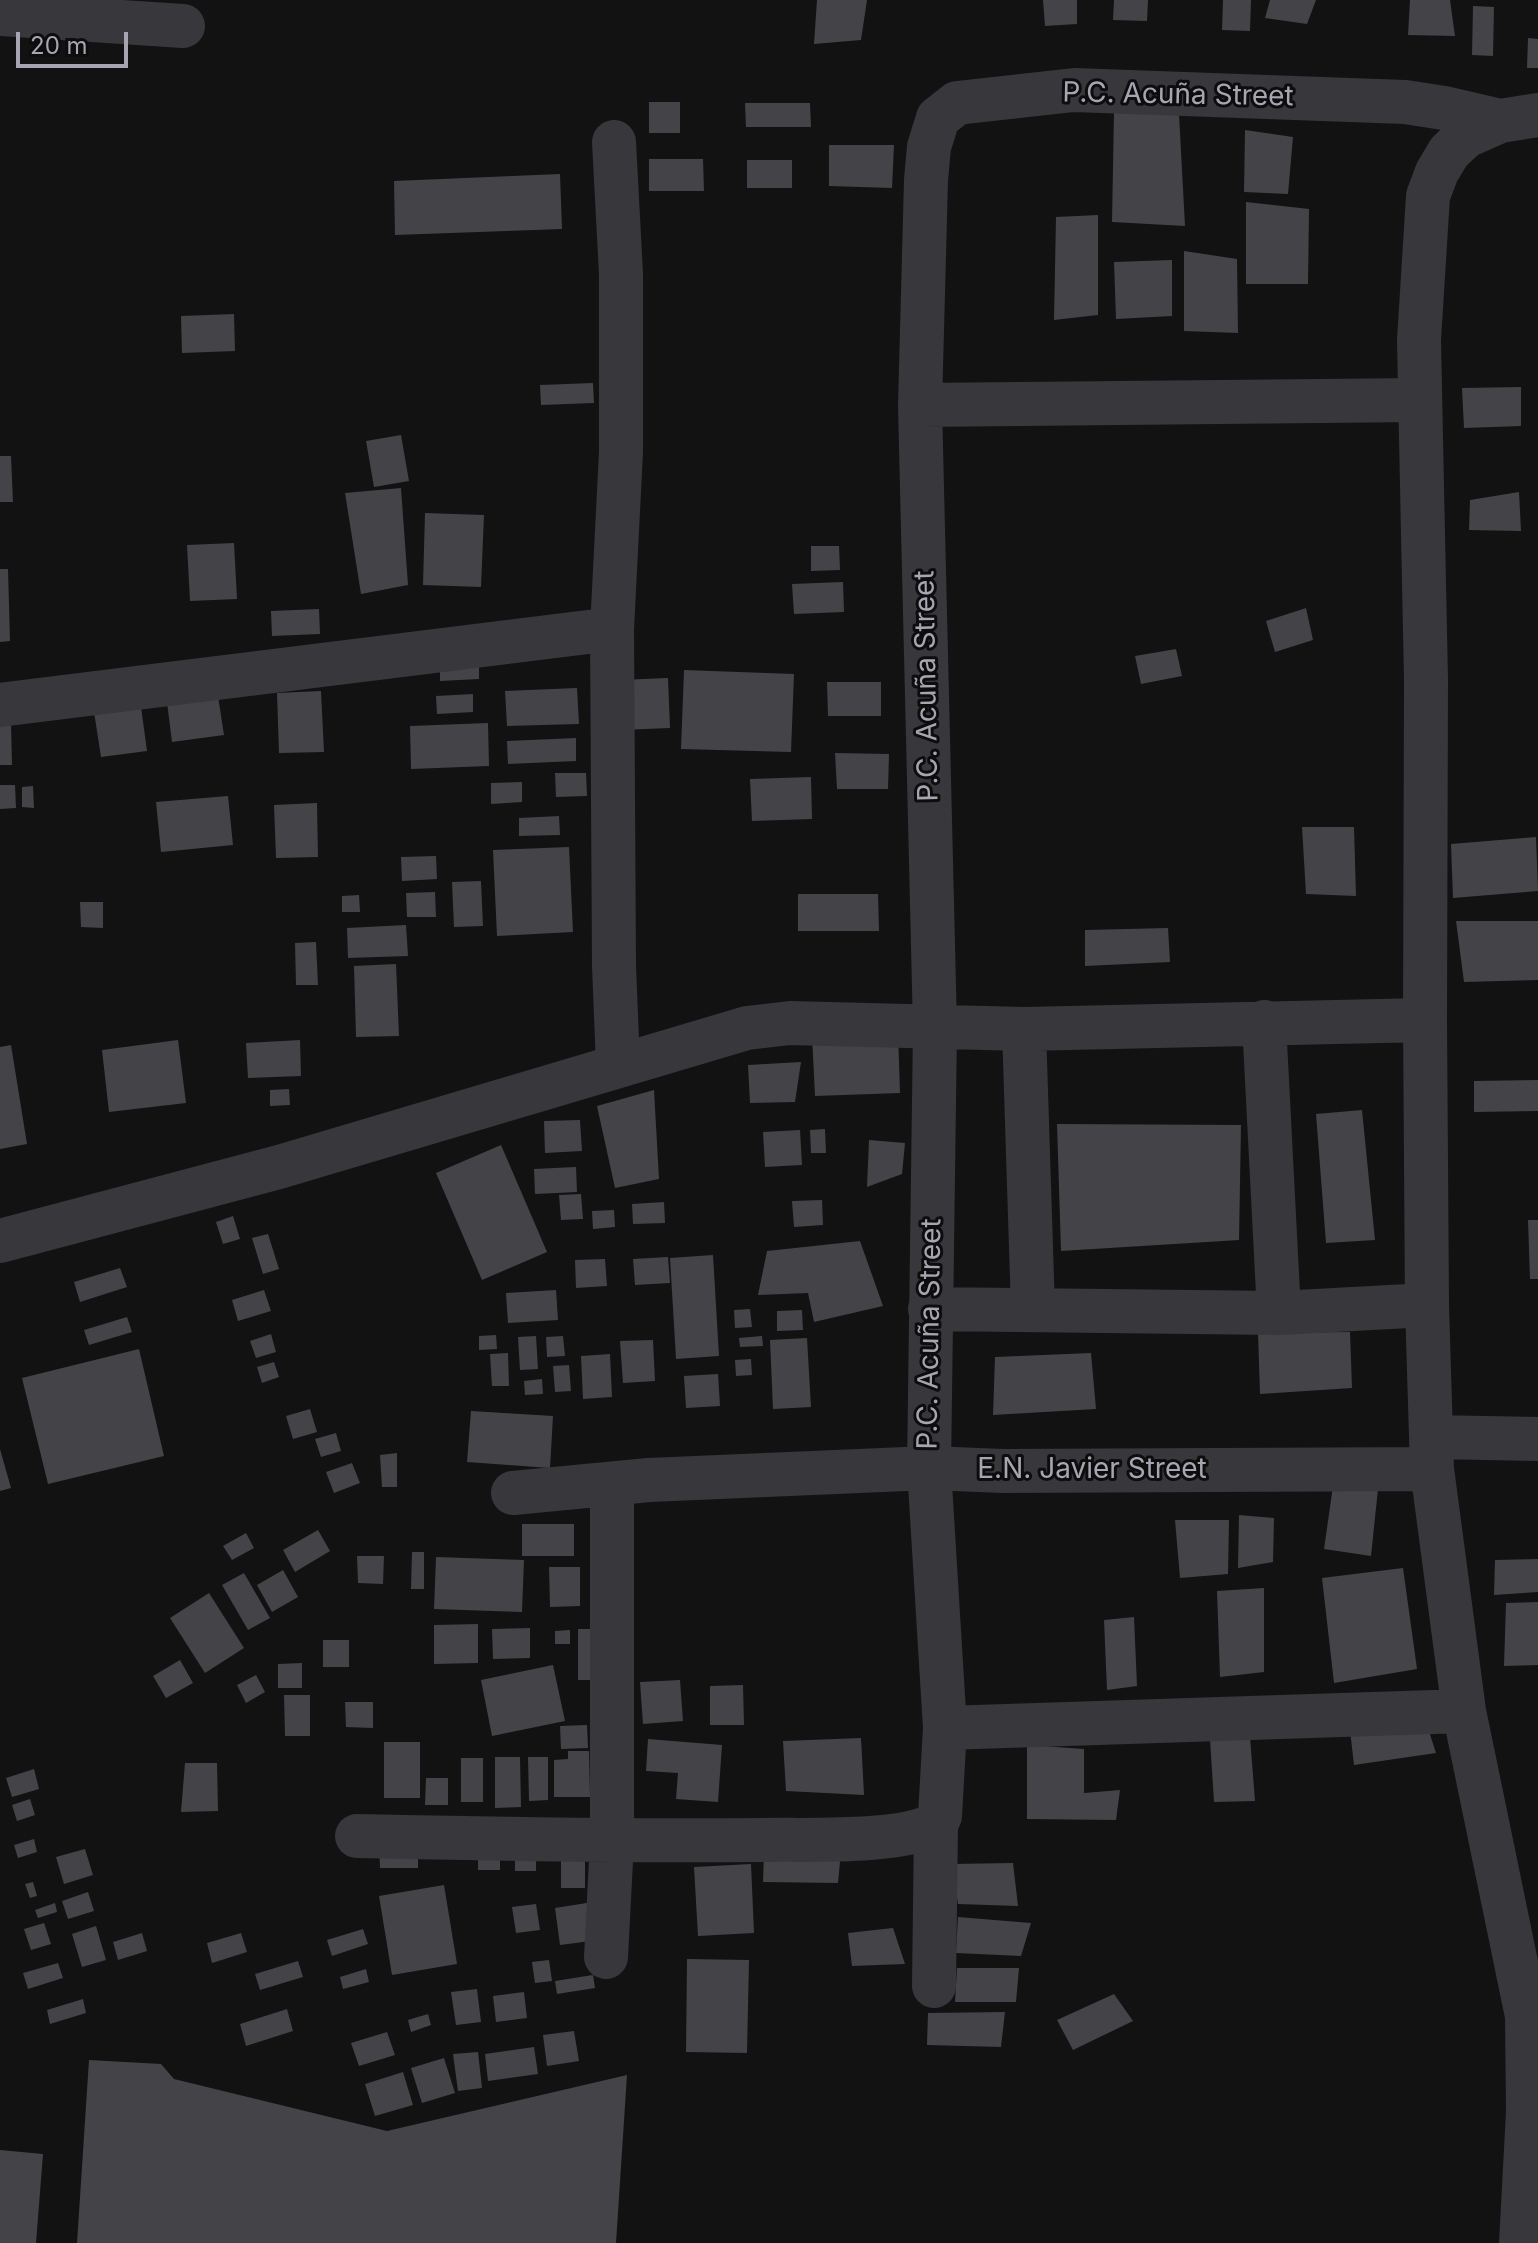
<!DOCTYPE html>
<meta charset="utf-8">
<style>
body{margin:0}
#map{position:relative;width:1538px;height:2243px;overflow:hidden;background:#121213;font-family:Inter,sans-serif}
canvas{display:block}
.scale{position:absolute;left:16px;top:32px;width:112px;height:36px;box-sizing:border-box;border:4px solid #a5a6b2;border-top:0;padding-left:10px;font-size:24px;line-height:28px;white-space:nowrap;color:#a5a6b2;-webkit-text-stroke:6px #0d0d0e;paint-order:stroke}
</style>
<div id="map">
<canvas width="1538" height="2243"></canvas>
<div class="scale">20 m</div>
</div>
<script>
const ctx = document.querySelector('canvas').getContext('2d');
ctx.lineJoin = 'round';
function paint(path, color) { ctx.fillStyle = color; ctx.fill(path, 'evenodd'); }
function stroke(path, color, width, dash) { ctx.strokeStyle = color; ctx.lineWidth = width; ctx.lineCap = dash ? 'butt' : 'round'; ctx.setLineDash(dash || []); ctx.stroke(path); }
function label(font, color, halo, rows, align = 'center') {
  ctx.font = font + ' Inter,sans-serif'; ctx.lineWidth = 6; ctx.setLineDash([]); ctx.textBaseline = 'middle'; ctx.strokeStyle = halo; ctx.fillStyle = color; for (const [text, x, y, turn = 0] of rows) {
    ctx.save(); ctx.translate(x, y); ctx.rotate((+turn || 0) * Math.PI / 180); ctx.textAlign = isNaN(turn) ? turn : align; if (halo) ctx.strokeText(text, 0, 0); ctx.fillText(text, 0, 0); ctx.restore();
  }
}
paint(new Path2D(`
 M817,0H867L861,40L814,44Z
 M1043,0H1077V24L1045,26Z
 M1114,0H1148L1147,21L1113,20Z
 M1223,0H1251L1250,31L1222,30Z
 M1270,0H1316L1307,24L1265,18Z
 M1410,0H1450L1455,36L1408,35Z
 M1473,6L1494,7L1493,56L1472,55Z
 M1528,38L1538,39V68H1527Z
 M649,102H680V133H649Z
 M745,103H810L811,127H746Z
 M1114,111L1179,114L1185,226L1112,222Z
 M1245,130L1293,137L1288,194L1244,192Z
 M829,145H894L892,188L829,186Z
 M649,159H703L704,191H649Z
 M747,160H792V188H747Z
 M560,174L562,229L395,235L394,181Z
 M1246,202L1309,209L1308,284H1246Z
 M1098,215V315L1054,320L1056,217Z
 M1184,251L1237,259L1238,333L1184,331Z
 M1172,260V316L1116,319L1114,262Z
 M234,314L235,351L182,353L181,316Z
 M593,383L594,403L541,405L540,385Z
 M1521,387V426L1464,428L1462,388Z
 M401,435L409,481L374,487L366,441Z
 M0,456H11L13,502H0Z
 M401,488L408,585L361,594L345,493Z
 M1519,492L1521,531L1469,530L1470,500Z
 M425,513L484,515L481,587L423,585Z
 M234,543L237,599L190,601L187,545Z
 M811,546H839L840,570L811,571Z
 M0,569H8L10,641L0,642Z
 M843,582L844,612L794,614L792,584Z
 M1306,608L1313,640L1275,652L1266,621Z
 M319,609L320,634L272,636L271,611Z
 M1176,649L1182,676L1141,684L1135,656Z
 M479,659V679L440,681V661Z
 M684,670L794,674L791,752L681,749Z
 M668,678L670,728L621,730L620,680Z
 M827,682H881V716H828Z
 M577,688L579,724L507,726L505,691Z
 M321,691L324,752L279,753L277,693Z
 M139,692L147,751L101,757L92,699Z
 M473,694V712L437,714L436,696Z
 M218,696L224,735L172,742L167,702Z
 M0,721H11L12,765H0Z
 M488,723L489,766L411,769L410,726Z
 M576,738V761L508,764L507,741Z
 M835,753L889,754L888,789H837Z
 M555,773H586L587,796L556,797Z
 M811,777L812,819L752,821L750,779Z
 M522,782V802L491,804V783Z
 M0,785H15L16,808L0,809Z
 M33,786L34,808L22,807V787Z
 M228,796L233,845L161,852L156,802Z
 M317,803L318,857L276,858L274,805Z
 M559,816L560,835L519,836V818Z
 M1302,827H1354L1356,896L1306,894Z
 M1536,837L1538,891L1453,898L1451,844Z
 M569,847L573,932L497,936L493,850Z
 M436,856L437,879L402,881L401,857Z
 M481,881L483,926L454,927L452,882Z
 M435,892L436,917H407L406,893Z
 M798,894H878L879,931H798Z
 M359,895L360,912H342V896Z
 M80,902H103V928L81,927Z
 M1456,921H1538V980L1464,982Z
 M406,925L408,956L348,958L347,928Z
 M1168,928L1170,962L1085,966V930Z
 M316,942L318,985H296L295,943Z
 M396,964L399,1036L356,1037L354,966Z
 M898,1032L900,1093L815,1096L812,1035Z
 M178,1040L186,1103L109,1112L102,1050Z
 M300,1040L301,1076L248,1078L246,1043Z
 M11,1045L27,1144L0,1149V1047Z
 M801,1062L795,1102L750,1103L748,1065Z
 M1538,1080V1111L1474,1112V1081Z
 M289,1089L290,1105L270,1106V1090Z
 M654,1090L659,1179L615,1188L597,1106Z
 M1362,1110L1375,1240L1326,1243L1316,1114Z
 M580,1120L582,1151L545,1153L544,1121Z
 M1057,1124L1241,1125L1239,1240L1061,1251Z
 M825,1129L826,1153H811L810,1130Z
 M800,1130L802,1165L765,1167L763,1132Z
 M869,1140L905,1143L902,1174L867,1187Z
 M501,1145L547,1252L482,1280L436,1173Z
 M576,1167L577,1192L535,1194L534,1169Z
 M581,1194L583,1219L561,1220L559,1195Z
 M822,1200L823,1225L794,1227L792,1201Z
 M664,1202L665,1223L633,1224L632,1204Z
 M614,1210L615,1227L593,1229L592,1211Z
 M233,1216L240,1239L223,1244L216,1222Z
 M1528,1220H1538V1279H1530Z
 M268,1234L279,1269L263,1274L252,1238Z
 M860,1241L883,1306L814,1322L808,1293L758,1295L767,1251Z
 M713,1255L719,1356L676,1359L670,1258Z
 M668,1257L670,1283L635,1285L633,1259Z
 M605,1259L607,1286L576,1288L575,1260Z
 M120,1268L127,1287L80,1302L74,1282Z
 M264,1290L271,1311L238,1321L232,1300Z
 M556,1290L558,1320L508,1323L506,1293Z
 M750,1309L752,1327L735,1328L734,1310Z
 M802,1310L803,1330L777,1331V1311Z
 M127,1317L132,1332L89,1345L84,1330Z
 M1350,1332L1352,1388L1260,1394L1258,1333Z
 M271,1334L276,1352L256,1358L250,1341Z
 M496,1335L497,1349L479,1350V1336Z
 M536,1336L538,1369L520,1370L518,1337Z
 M563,1336L565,1356L547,1357L546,1337Z
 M762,1336L763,1346L740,1347L739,1338Z
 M807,1338L811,1407L773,1409L770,1340Z
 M653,1340L655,1381L623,1383L620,1341Z
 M139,1349L164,1456L48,1484L22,1378Z
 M508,1353L509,1386H492L490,1354Z
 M1091,1353L1096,1409L993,1415L995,1357Z
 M610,1354L612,1397L583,1399L581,1356Z
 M751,1359L752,1375L736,1376L735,1360Z
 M274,1362L279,1377L262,1383L257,1367Z
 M569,1365L571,1391L555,1392L553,1366Z
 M718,1374L720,1406L686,1408L684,1376Z
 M542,1379L543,1394L525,1395L524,1381Z
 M310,1409L317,1432L293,1439L286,1416Z
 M471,1411L553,1416L550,1468L467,1462Z
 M336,1433L341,1451L321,1457L315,1439Z
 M0,1449L11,1488L0,1491Z
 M397,1453V1487H382L380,1455Z
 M352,1463L360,1483L334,1493L326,1472Z
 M1333,1486L1378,1489L1371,1556L1324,1549Z
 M1239,1515L1274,1518L1273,1562L1238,1568Z
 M1175,1520H1229L1228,1574L1180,1578Z
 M522,1524H574V1556H522Z
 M318,1530L330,1551L295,1572L283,1550Z
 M246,1533L254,1548L232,1560L223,1546Z
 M412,1552H424V1589H411Z
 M357,1556H384L383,1584L358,1583Z
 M436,1557L524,1560L522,1612L434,1609Z
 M1538,1559V1592L1494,1595L1495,1560Z
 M549,1567H580V1606L550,1607Z
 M1403,1568L1417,1669L1334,1683L1322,1578Z
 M283,1570L298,1597L272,1612L257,1585Z
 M244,1573L270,1618L248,1630L222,1585Z
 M1264,1588V1672L1220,1677L1217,1591Z
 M209,1593L244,1648L205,1673L170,1618Z
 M1538,1602V1665L1504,1666L1506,1603Z
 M1134,1617L1137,1686L1107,1690L1104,1620Z
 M478,1624V1663L434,1664V1625Z
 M530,1628V1658L493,1659L492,1629Z
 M578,1629H595V1680H578Z
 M570,1630V1644H555V1631Z
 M323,1640H349V1667H323Z
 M180,1660L193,1683L166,1698L153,1676Z
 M302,1663V1688H278V1664Z
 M553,1665L565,1721L492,1736L481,1680Z
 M256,1675L265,1692L246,1703L237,1685Z
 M680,1680L683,1721L643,1724L640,1682Z
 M743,1685L744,1725H710V1686Z
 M284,1695H310V1736H285Z
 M345,1702H373V1728L346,1727Z
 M587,1725L588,1748L561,1749L560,1726Z
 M1427,1725L1436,1753L1354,1765L1350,1730Z
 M1250,1737L1255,1801L1214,1802L1210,1739Z
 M861,1738L864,1795L786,1791L783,1741Z
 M648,1739L722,1745L718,1802L676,1799L678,1773L646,1771Z
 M384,1742H420V1798H384Z
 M1027,1745L1084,1749V1793L1120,1790L1116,1820L1027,1819Z
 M568,1751H589L590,1797H554V1760L568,1759Z
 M495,1757H520L521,1807L495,1808Z
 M528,1757H548V1800L529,1801Z
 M461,1758H483V1802H461Z
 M185,1763H217L218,1811L181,1812Z
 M34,1769L39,1789L12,1797L6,1778Z
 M426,1778H448V1805H425Z
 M30,1799L35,1815L17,1821L12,1805Z
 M34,1839L37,1852L18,1858L14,1845Z
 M379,1842H418V1868H380Z
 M500,1844V1870H478V1845Z
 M536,1844V1871H515V1845Z
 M85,1849L93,1875L64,1884L56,1857Z
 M841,1851L838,1883L763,1882L764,1852Z
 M561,1853H585V1888H561Z
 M1013,1863L1018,1906L958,1904L951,1864Z
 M751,1864L754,1933L698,1936L694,1867Z
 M33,1882L37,1896L30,1898L25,1884Z
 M444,1885L457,1964L392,1975L379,1896Z
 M88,1892L94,1911L68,1919L62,1901Z
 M55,1903L57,1912L38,1918L35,1910Z
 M587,1903L591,1941L560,1945L555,1908Z
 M536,1904L540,1930L516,1933L512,1907Z
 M958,1917L1031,1923L1021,1956L956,1953Z
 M44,1923L51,1944L31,1950L24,1929Z
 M96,1926L106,1960L82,1967L72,1934Z
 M893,1928L905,1964L852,1966L848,1933Z
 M363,1929L368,1944L332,1956L327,1940Z
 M142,1933L147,1951L118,1960L113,1942Z
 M241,1933L247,1952L212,1963L207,1943Z
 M687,1959L749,1960L747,2053L686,2052Z
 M549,1960L552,1981L535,1983L532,1962Z
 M298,1961L303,1977L260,1990L255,1974Z
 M58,1963L63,1978L28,1989L23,1973Z
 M957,1968H1019L1016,2002H955Z
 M366,1969L369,1982L343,1989L340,1977Z
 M593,1975L595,1988L557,1994L555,1981Z
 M477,1989L481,2022L456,2025L451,1992Z
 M524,1992L527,2018L496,2022L493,1996Z
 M1114,1994L1133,2021L1073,2050L1057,2020Z
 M83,1999L86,2013L50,2024L47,2010Z
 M287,2009L293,2031L246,2046L240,2024Z
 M1005,2012L1001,2047L927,2045L928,2013Z
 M428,2014L431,2025L411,2032L408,2020Z
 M574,2031L579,2061L547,2066L543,2035Z
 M387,2032L395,2055L359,2066L351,2043Z
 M534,2047L538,2074L488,2081L485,2054Z
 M478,2052L482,2088L458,2091L453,2054Z
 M444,2058L455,2093L422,2103L411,2068Z
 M89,2060L161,2064L174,2079L387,2131L627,2075L616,2243H77Z
 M403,2072L413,2105L375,2116L365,2084Z
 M0,2150L43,2154L36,2243H0Z`), '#444448');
stroke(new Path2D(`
 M0,14L183,26
 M614,142L621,274V452L612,629L614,966L618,1065
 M920,405L1419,400
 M0,705L612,629
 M1264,1022L1279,1313
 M1024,1029L1033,1310
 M0,1241L279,1167L747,1028L790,1023L1024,1029L1425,1020
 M930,1309L1279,1313L1427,1305
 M1432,1437L1538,1439
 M513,1493L649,1480L929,1468L1003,1471L1432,1469
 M945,1728L1464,1711
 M357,1836C492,1839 626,1841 761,1840C805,1839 899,1844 936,1824
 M606,1957L612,1841V1485
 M934,1986L936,1824L940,1816L945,1728L929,1468L935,1028L920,405L926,180L929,147L938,118L957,103L1074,90L1405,102L1444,108L1500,121
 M1521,2243L1528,2112L1527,2016L1464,1711L1432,1469L1427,1305L1425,1020L1426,680L1419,340L1428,196L1437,172L1449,152L1466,136L1500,121L1538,115`), '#38383c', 44);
label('28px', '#a5a6b2', '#0d0d0e', [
 ["P.C. Acuña Street",1178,95,1],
 ["P.C. Acuña Street",927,686,-91],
 ["P.C. Acuña Street",930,1334,-89],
 ["E.N. Javier Street",1092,1470]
]);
</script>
